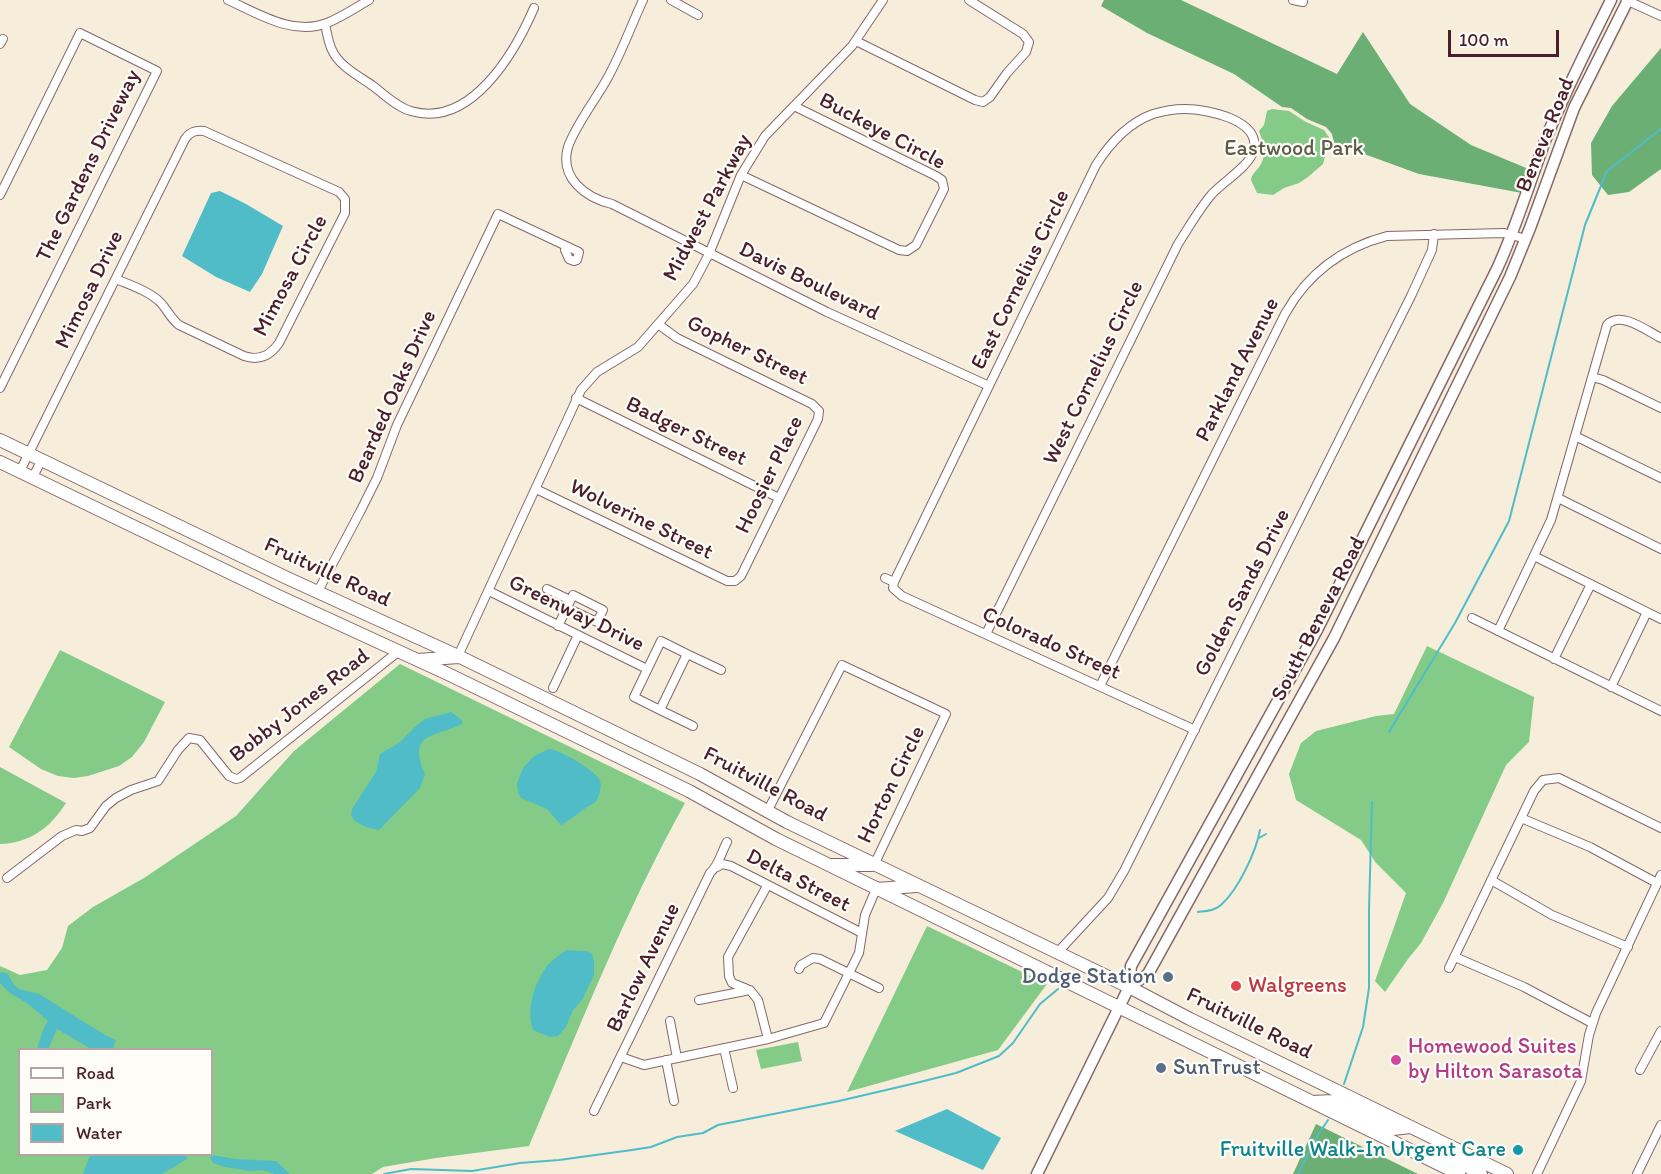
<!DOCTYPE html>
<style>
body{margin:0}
#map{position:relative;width:1661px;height:1174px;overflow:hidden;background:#f6eedb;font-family:Itim,sans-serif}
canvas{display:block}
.legend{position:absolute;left:18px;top:1048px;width:195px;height:108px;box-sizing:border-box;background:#fdfcf7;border:2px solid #b5a4a5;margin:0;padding:8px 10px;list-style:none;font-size:18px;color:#4a1f2b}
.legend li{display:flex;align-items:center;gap:12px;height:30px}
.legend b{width:30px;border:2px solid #b5a4a5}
.scale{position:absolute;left:1448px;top:30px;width:111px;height:27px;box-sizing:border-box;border:3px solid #4a1f2b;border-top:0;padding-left:8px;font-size:18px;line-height:21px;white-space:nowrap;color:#4a1f2b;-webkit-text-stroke:4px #fdfcf7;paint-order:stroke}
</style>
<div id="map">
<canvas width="1661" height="1174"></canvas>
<ul class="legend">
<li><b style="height:8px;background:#fff"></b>Road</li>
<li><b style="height:16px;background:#84cb87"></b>Park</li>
<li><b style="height:16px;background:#4fbcc8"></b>Water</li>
</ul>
<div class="scale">100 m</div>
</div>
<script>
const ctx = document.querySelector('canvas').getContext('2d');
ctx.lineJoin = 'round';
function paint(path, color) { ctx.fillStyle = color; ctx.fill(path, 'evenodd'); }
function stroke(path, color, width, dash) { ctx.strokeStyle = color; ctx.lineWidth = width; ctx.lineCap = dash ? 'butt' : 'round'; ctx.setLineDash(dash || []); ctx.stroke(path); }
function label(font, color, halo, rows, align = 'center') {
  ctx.font = font + ' Itim,sans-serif'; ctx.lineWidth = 4.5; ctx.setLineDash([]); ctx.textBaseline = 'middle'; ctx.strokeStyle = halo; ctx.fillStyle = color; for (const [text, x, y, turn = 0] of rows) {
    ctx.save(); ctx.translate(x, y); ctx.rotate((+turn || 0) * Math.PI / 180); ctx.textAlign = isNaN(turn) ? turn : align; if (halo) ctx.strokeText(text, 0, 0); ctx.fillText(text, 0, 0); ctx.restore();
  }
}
paint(new Path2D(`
 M1272,109L1289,111L1306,122L1324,130L1330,139L1323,164L1308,177L1299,183L1284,188L1273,195L1257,193L1251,180C1252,173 1257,171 1261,164C1267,154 1263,141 1259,131L1264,125L1267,111Z
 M1427,646L1534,697L1529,742L1506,765L1444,901L1421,943L1408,959L1385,992L1375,981L1406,893L1376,863L1361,840L1296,800L1289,774L1301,743L1316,731L1376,716L1394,714Z
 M60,650L165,702L144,742L132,757L119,766L88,776L74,778L58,776L41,769L9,747Z
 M400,664L685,803C624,913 578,1031 529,1146L436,1158L383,1167L372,1174H0V966L20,975L47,970L62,948L68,926L93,907L144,878L236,816L294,751ZM20,1050H212V1154H20Z
 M0,767L66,803C50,828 30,843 0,844Z
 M927,926L1047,984L998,1050L847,1092Z
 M798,1042L802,1061L761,1069L756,1050Z`), '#84cb87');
paint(new Path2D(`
 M1104,0H1181L1337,74L1363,32L1410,104L1471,145L1531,170L1522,193L1419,174L1334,143L1332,134L1326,127L1307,119L1291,108L1282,107L1234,74L1147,33L1101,6Z
 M1661,48V169L1629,192L1608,195L1592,175L1591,143L1612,106Z
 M1316,1124L1418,1174H1293Z`), '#6baf74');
paint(new Path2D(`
 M220,191L246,204L283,226L262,274L250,292L216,277L182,256L211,193Z
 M451,712L462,720V724C434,738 407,732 425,774L420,788L379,830C367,827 357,826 351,815L352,809L376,772L380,754L399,743L415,727L425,719Z
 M549,749C559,749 594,770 599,779C603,785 599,796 596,802C583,808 574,818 561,825L547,809L521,798L518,793L517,783L523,768L534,756Z
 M566,950L586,951L592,953L594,961V975L582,1000L573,1010L566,1027L558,1036L550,1037L533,1030C526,1009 534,984 547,966C552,960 560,955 566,950Z
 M3,972L8,974L14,985L19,989L39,994L105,1035L116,1040L113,1049H91L57,1029L48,1049H37L43,1030L48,1021L27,1003L10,993L0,983V973Z
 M947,1109L1001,1138L983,1170L895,1131Z
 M185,1154L187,1159L162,1174H83L90,1155Z
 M212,1155L235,1159L276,1161L290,1174H274L263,1170L250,1171L225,1167L213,1163L210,1158Z`), '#4fbcc8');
stroke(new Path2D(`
 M1389,732L1455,623L1509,521L1585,225L1607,171L1661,129
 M1259,838L1266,834
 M1198,912C1206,911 1214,911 1221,905C1238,890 1256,852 1260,830
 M1344,1084L1363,1027L1369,988V910L1372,802
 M384,1174L411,1169L472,1171L520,1163L559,1160L632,1150L651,1147L677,1137L703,1133L718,1125L839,1101L916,1083L956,1073L999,1056L1013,1043L1040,1004L1058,989
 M1298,1174L1318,1135L1328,1120`), '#4fbcc8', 2);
const street = new Path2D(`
 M228,0C259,14 293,36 327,23C342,17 355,8 369,0
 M643,0C631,26 621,54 607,79C596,99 575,126 568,147C559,178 586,198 612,204L827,312L989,386
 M671,0L698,15
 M1293,0L1303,2
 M1626,0L1661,16
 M325,24C327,32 328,42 332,50C339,66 359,76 373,86C385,95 397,107 411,111C471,129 515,52 534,8
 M856,41L975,100L983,102L990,97L1007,73L1026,52L1029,42L1023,34L969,0
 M0,44L3,39
 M741,175L899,250L907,251L916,245L944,189L942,180L936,176L794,106
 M0,195L80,33L157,71L0,388
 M1592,377L1603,380L1661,408
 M576,398L779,498
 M1575,436L1661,478
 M20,471L185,139C190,132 195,130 204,131L339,192L345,199V213L279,343C270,356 259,361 244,356L179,325C170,318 167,309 160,302C149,291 130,285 116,279
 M33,477L42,459
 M536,489L727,581H735L741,576L818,419L819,411L812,404L677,338L658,324
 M1558,498L1661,549
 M1534,556L1661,619
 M885,578L894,582
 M547,589L570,600
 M489,591L647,669
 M317,593L360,512L377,478L397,425L498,214L579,252L577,260L574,261L569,259L565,250L566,247
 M1472,618L1661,711
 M558,626L573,595L603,610L597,622L567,608
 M1498,631L1551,520L1607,325C1620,310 1647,331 1661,338
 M986,634L1178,244C1189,227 1199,209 1212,194C1222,183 1249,166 1253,152C1264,120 1206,109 1185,109C1174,109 1163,111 1153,114C1128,123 1110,143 1096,165L894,582L893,588L902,596L1195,730
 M661,641L687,654L660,710L634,697Z
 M687,654L721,670
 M458,656L581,390L597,372L638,347L693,284L709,254L741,175L765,136L852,46L883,0
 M1554,659L1591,584
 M1100,686L1285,314C1308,273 1341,248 1387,236L1504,233L1526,239
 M1611,687L1647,612
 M553,688L578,635
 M660,710L693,726
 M767,812L842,665L946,714L874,865
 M1521,818L1590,847L1657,883
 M717,867L722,864L731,866L862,933
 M7,878L62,836L76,830L82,831L90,828L106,806L116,798L131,790L158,781L178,750L189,738L200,740L229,776L236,779L240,778L399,651
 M1491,880L1552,915L1628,947
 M1057,953L1108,898L1124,871L1411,296L1432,250L1434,234
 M1455,957L1524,987L1592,1023
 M1449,968L1534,791L1543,780L1559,778L1661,828
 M799,969L801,965L813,958L820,959L879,988
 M747,989L732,983L729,976L728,957L767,886
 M699,1000L750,990L758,1000L768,1039
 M670,1021L677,1058
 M724,1048L733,1088
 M621,1057L644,1065L768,1039L824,1023L859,953L865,915L876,889
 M666,1060L674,1101
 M1640,1070L1661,1031
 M594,1111L710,873C719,865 721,853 727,842
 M1537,1174L1581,1081L1589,1035L1596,1013L1661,875
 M1637,1174L1661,1125`);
const secondary = new Path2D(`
 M1129,987L1148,974L1334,638L1510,277L1530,228L1574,108L1628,0
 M1037,1174L1129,987L1131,966L1317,630L1497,269C1516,228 1529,184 1545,141C1564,93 1588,47 1611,0`);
const primary = new Path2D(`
 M0,440L287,578L458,656L700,774L787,822L1129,987L1190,1019L1507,1174
 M0,462L276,595L448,674L689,791L776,839L1459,1174
 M418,660L458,657
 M832,865H872
 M877,889L916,886
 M1313,1102L1332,1101L1393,1129L1410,1127
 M1436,1162L1456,1161L1481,1174`);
stroke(street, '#866769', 10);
stroke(secondary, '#866769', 13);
stroke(primary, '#866769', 14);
stroke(street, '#fff', 8);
stroke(secondary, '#fff', 10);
stroke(primary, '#fff', 12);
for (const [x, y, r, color] of [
 [1168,977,6,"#5c6f8a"],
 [1236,986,6,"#e0444e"],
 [1396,1060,6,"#d1479c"],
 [1161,1068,6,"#5c6f8a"],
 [1518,1150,6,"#0f9aa8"]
]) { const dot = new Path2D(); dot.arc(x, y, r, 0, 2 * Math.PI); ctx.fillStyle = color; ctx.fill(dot); stroke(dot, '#fdfcf7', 2); }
label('22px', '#4a1f2b', '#fdfcf7', [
 ["Buckeye Circle",882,132,28],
 ["Beneva Road",1546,135,-68],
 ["The Gardens Driveway",89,166,-64],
 ["Midwest Parkway",708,208,-62],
 ["Mimosa Circle",291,276,-62],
 ["East Cornelius Circle",1021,280,-64],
 ["Davis Boulevard",809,282,26],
 ["Mimosa Drive",90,290,-64],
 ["Gopher Street",747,351,26],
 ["Parkland Avenue",1238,370,-63],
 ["West Cornelius Circle",1094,373,-64],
 ["Bearded Oaks Drive",393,397,-66],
 ["Badger Street",686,432,26],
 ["Hoosier Place",770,475,-64],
 ["Wolverine Street",641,520,26],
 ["Fruitville Road",327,573,25],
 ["Golden Sands Drive",1243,593,-63],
 ["Greenway Drive",576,614,26],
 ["South Beneva Road",1319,619,-63],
 ["Colorado Street",1051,644,24],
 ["Bobby Jones Road",300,706,-38],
 ["Fruitville Road",765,785,28],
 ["Horton Circle",892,785,-64],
 ["Delta Street",798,881,27],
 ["Barlow Avenue",644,968,-64],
 ["Fruitville Road",1249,1024,26]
]);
label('22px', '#5e5b4b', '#fdfcf7', [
 ["Eastwood Park",1294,149]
]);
label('22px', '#4e5e75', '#fdfcf7', [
 ["Dodge Station",1156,977],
 ["SunTrust",1173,1068,"left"]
], 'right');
label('22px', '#be3a42', '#fdfcf7', [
 ["Walgreens",1248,986]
], 'left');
label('22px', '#b23c85', '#fdfcf7', [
 ["Homewood Suites",1408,1047],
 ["by Hilton Sarasota",1408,1072]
], 'left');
label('22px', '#0d838f', '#fdfcf7', [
 ["Fruitville Walk-In Urgent Care",1506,1150]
], 'right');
</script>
